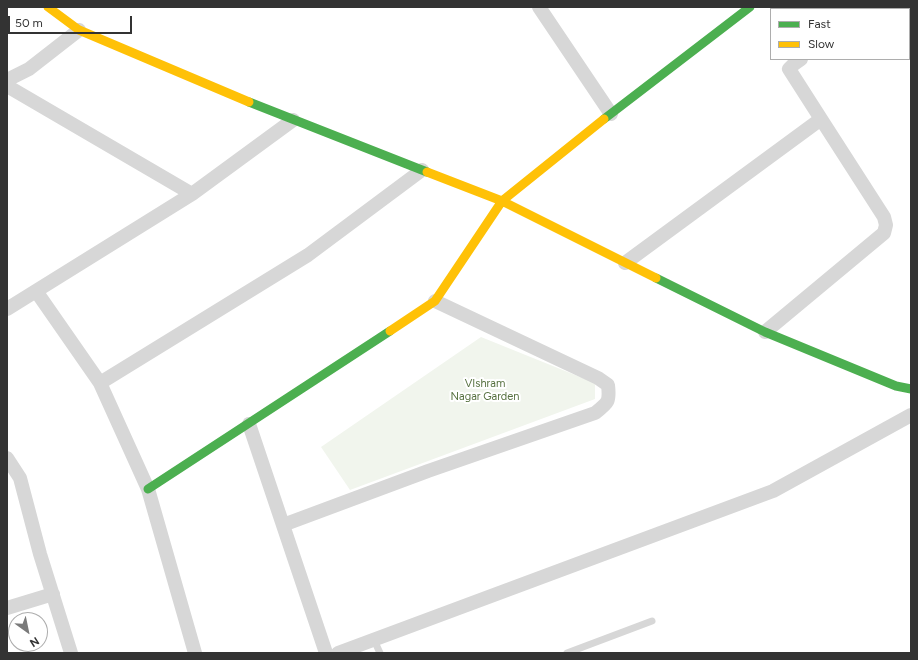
<!DOCTYPE html>
<style>
body{margin:0}
#map{position:relative;width:918px;height:660px;overflow:hidden;background:#fff;font-family:Figtree,sans-serif}
canvas{display:block}
.frame{position:absolute;inset:0;border:8px solid #333;pointer-events:none}
.legend{position:absolute;left:770px;top:8px;width:140px;height:52px;box-sizing:border-box;background:#fff;border:1px solid #adadad;margin:0;padding:5px 7px;list-style:none;font-size:12px;color:#333}
.legend li{display:flex;align-items:center;gap:8px;height:20px}
.legend b{width:20px;border:1px solid #adadad}
.north{position:absolute;left:8px;top:612px;width:40px;height:40px;box-sizing:border-box;background:#fff;border:1px solid #adadad;border-radius:50%;rotate:147deg;font-size:11px;font-weight:700;line-height:16px;text-align:center;color:#333}
.north::after{content:'';display:block;margin:auto;width:14px;height:18px;background:#7a7a7a;clip-path:polygon(50% 0,100% 100%,50% 72%,0 100%)}
.scale{position:absolute;left:8px;top:16px;width:124px;height:18px;box-sizing:border-box;border:2px solid #333;border-top:0;padding-left:5px;font-size:12px;line-height:14px;white-space:nowrap;color:#333;-webkit-text-stroke:3px #fff;paint-order:stroke}
</style>
<div id="map">
<canvas width="918" height="660"></canvas>
<div class="frame"></div>
<ul class="legend">
<li><b style="height:5px;background:#4caf50"></b>Fast</li>
<li><b style="height:5px;background:#ffc107"></b>Slow</li>
</ul>
<div class="north">N</div>
<div class="scale">50 m</div>
</div>
<script>
const ctx = document.querySelector('canvas').getContext('2d');
ctx.lineJoin = 'round';
function paint(path, color) { ctx.fillStyle = color; ctx.fill(path, 'evenodd'); }
function stroke(path, color, width, dash) { ctx.strokeStyle = color; ctx.lineWidth = width; ctx.lineCap = dash ? 'butt' : 'round'; ctx.setLineDash(dash || []); ctx.stroke(path); }
function label(font, color, halo, rows, align = 'center') {
  ctx.font = font + ' Figtree,sans-serif'; ctx.lineWidth = 4; ctx.setLineDash([]); ctx.textBaseline = 'middle'; ctx.strokeStyle = halo; ctx.fillStyle = color; for (const [text, x, y, turn = 0] of rows) {
    ctx.save(); ctx.translate(x, y); ctx.rotate((+turn || 0) * Math.PI / 180); ctx.textAlign = isNaN(turn) ? turn : align; if (halo) ctx.strokeText(text, 0, 0); ctx.fillText(text, 0, 0); ctx.restore();
  }
}
paint(new Path2D(`
 M481,337L595,383V399L350,490L321,447Z`), '#f1f5ed');
stroke(new Path2D(`
 M374,640L380,653
 M567,653L652,621`), '#d7d7d7', 7);
stroke(new Path2D(`
 M539,7L611,114
 M878,9L881,7
 M909,43L911,46
 M7,80L29,69L79,30
 M7,86L192,194
 M625,263L821,119L789,69L794,64L801,59
 M36,291L100,383L148,489L195,653
 M7,309L192,194L293,120
 M765,332L884,233L886,225L884,217L821,119
 M100,383L308,255L422,170
 M249,424L326,653
 M7,458L20,478L40,554L71,653
 M283,525L428,471L595,413C608,403 610,402 608,385L598,378L435,301
 M7,608L53,594
 M338,653L773,491L911,415`), '#d7d7d7', 14);
stroke(new Path2D(`
 M249,102L427,172
 M604,119L750,7
 M656,278L765,332L896,386L911,389
 M148,489L390,331`), '#4caf50', 9);
stroke(new Path2D(`
 M48,7L79,30L249,102
 M427,172L502,201L656,278
 M390,331L435,301L502,201L604,119`), '#ffc107', 9);
label('11px', '#56703f', '#fff', [
 ["VIshram",485,384],
 ["Nagar Garden",485,397]
]);
</script>
